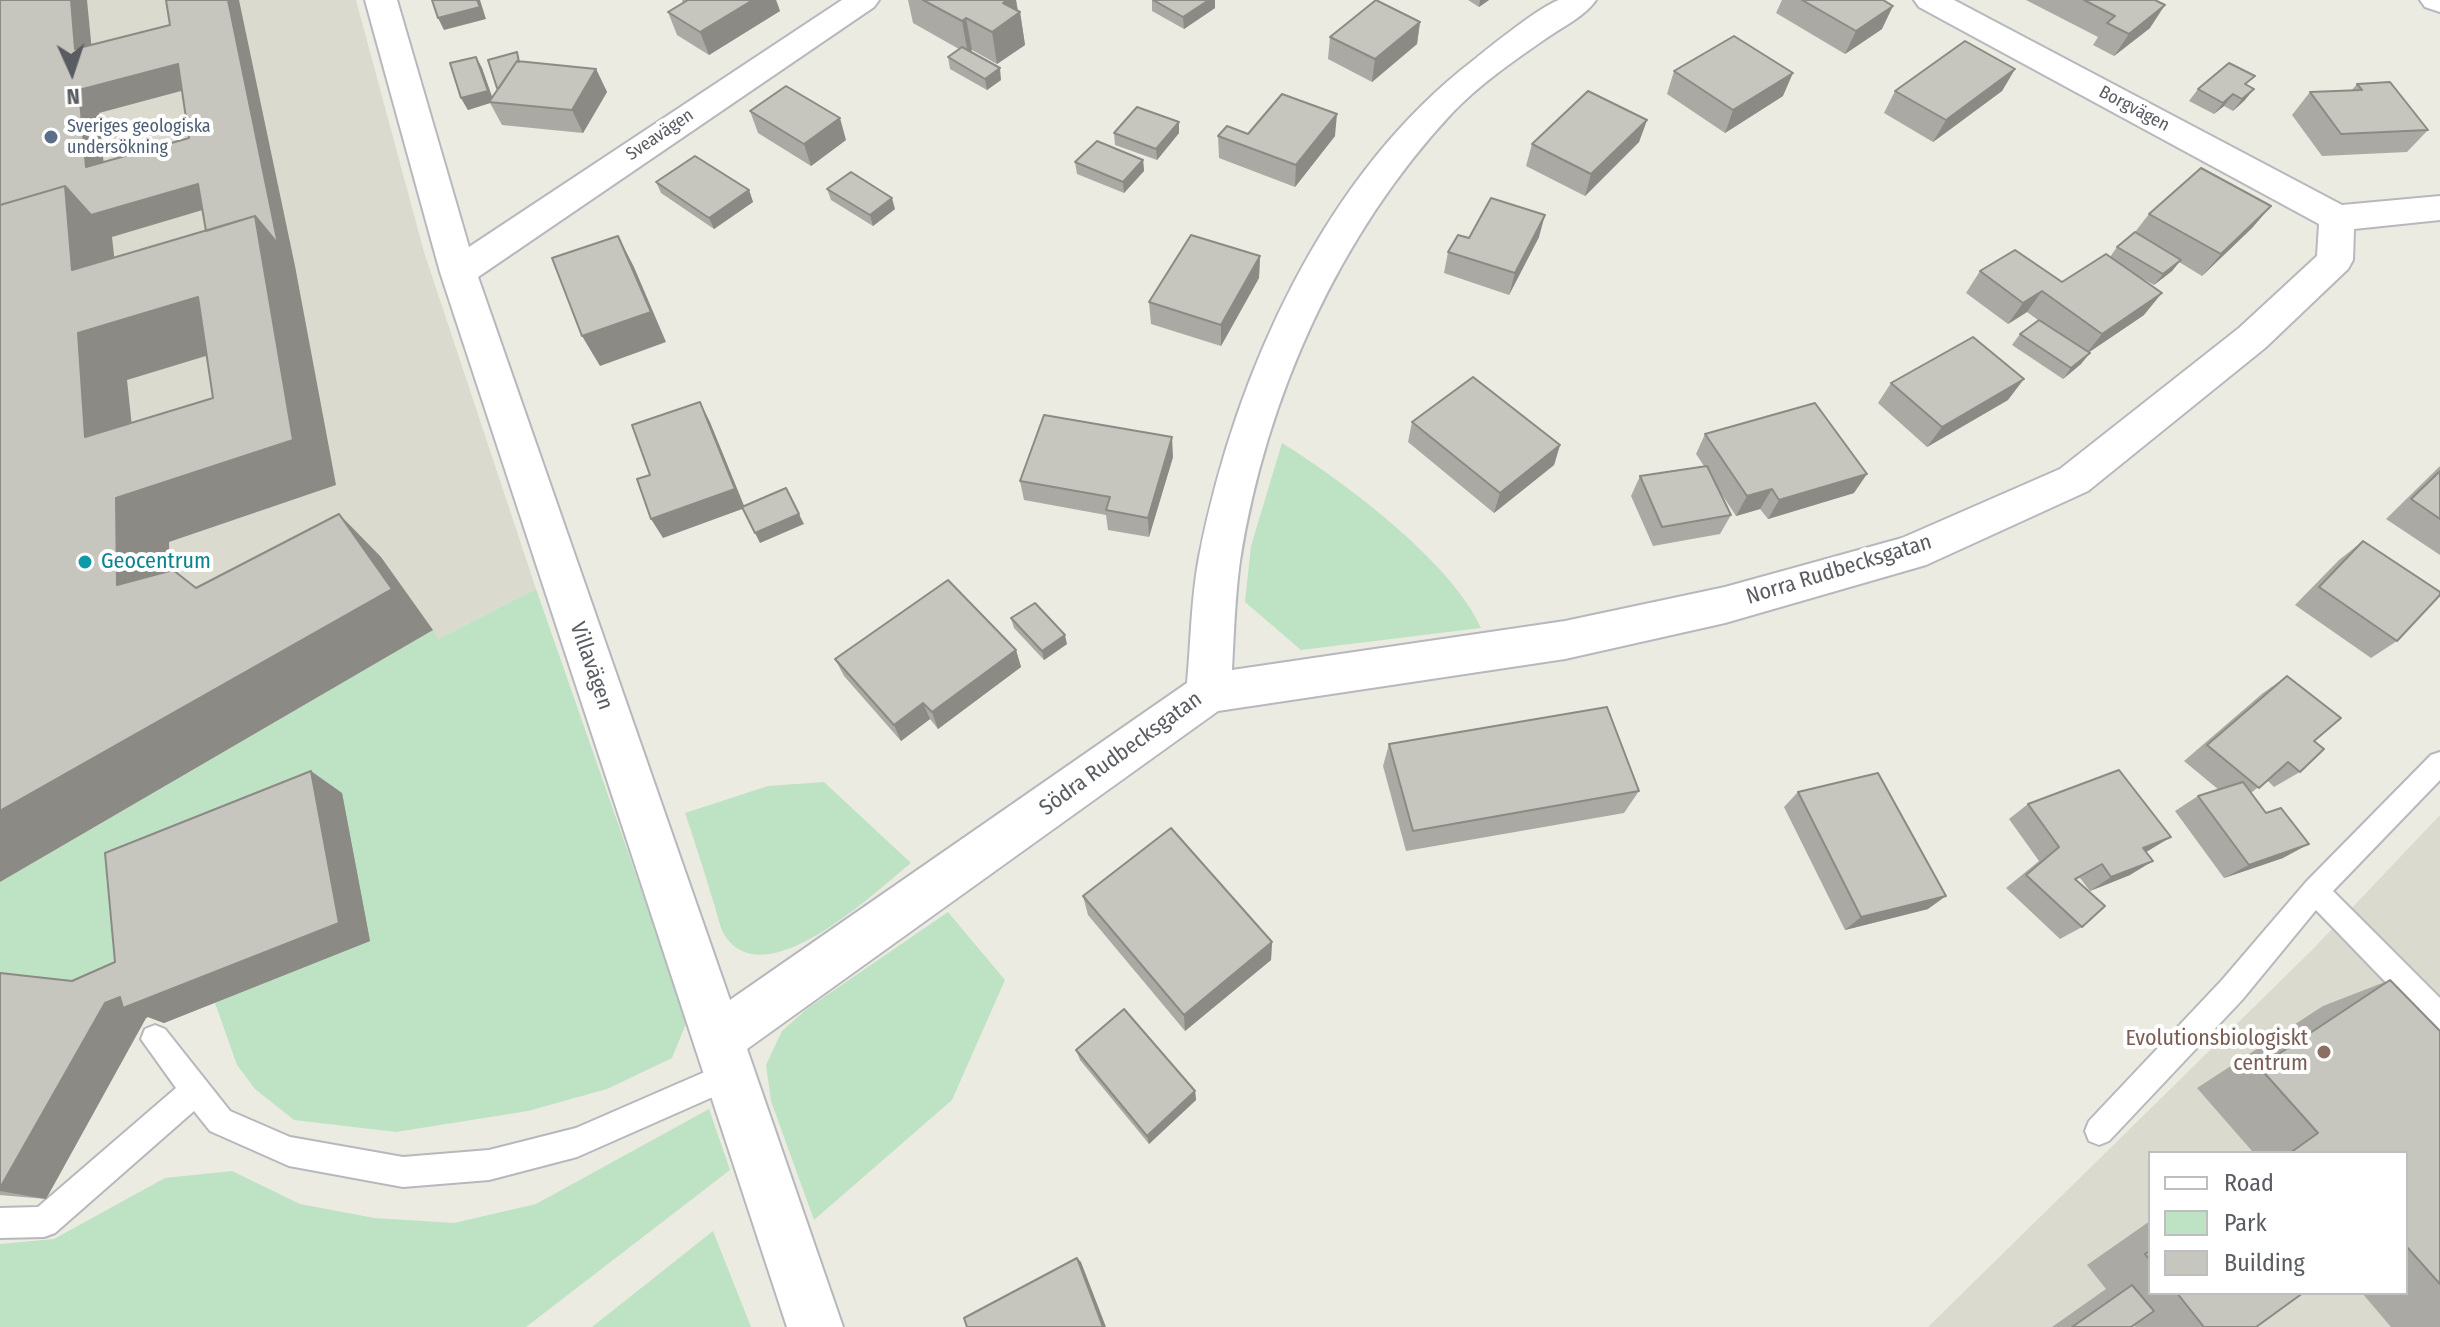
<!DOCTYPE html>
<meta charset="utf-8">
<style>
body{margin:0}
#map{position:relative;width:2440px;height:1327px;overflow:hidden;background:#ecebe1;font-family:"Fira Sans Condensed",sans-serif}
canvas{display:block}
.legend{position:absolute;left:2148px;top:1151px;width:260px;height:144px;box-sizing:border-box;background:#fff;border:2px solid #bdbec0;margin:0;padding:10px 14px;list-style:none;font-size:24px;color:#595c61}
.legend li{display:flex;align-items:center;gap:16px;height:40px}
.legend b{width:40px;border:2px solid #bdbec0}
.north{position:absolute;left:32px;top:32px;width:80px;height:80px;-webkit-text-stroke:6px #fff;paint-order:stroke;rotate:177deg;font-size:22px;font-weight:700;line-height:32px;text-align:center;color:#595c61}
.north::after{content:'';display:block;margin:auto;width:28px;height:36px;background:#595c61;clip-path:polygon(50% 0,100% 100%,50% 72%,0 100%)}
</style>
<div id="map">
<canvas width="2440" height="1327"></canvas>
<ul class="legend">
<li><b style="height:10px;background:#fff"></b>Road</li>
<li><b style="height:22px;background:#bee2c4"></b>Park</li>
<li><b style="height:22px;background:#c6c5be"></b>Building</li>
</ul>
<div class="north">N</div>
</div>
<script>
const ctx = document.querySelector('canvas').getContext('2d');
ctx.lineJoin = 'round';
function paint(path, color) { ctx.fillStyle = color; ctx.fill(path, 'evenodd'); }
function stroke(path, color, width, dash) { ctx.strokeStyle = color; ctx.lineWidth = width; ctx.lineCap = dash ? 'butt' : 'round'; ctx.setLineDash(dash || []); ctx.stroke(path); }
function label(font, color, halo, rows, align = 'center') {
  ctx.font = font + ' "Fira Sans Condensed",sans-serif'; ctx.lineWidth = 8; ctx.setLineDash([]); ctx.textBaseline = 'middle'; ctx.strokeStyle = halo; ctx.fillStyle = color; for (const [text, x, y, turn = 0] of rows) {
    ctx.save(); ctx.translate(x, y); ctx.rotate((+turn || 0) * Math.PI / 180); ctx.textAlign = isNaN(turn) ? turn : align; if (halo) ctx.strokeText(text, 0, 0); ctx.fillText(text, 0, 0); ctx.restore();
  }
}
paint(new Path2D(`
 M0,0H356L424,252L536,589L438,639L433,631L0,882Z
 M2440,815V1327H1928L2312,950ZM2150,1153H2406V1293H2150Z`), '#dbdacf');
paint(new Path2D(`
 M1282,443C1343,481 1452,562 1481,628L1301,650L1245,602L1251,546Z
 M536,589L687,1021L672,1058L607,1089L528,1111L396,1132L294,1120L255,1089L237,1065L215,1003L155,979L0,994V882L433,630L438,639Z
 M824,782L911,863C875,892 766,997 725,936C719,927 717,911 713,901C704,871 695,842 685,813L768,786Z
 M948,912L1005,980L952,1100L814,1220L771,1101L766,1065L782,1031L808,1008Z
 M709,1109L730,1170L526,1327H0V1244L54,1239L165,1178L232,1171L300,1204L374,1218L454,1223L536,1204Z
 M713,1231L751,1327H592Z`), '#bee2c4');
const service = new Path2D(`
 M2440,752V780L2333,891L2440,998V1032L2430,1028L2316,910L2242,1000L2109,1141L2099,1145L2089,1141L2085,1131L2089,1121L2222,980L2306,882L2431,755Z
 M155,1025L165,1029L230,1111L290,1137L403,1157L489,1150L576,1128L730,1061L740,1065L744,1075L740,1085L577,1157L489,1180L403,1187L289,1166L210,1131L194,1111L55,1233L44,1237L0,1238V1208L38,1207L176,1088L141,1039L145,1029Z`);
const minor = new Path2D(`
 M365,0H397L469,247L842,0H879L874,7L478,277L730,1000L1187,683C1191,641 1191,598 1199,557C1235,374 1324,174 1475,59C1492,45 1541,6 1559,0C1569,0 1585,0 1596,0C1585,16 1564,26 1548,37C1515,60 1481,83 1453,112C1339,234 1266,397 1240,561C1235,597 1234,634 1232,670L1565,621L1725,587L1902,538L2060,469L2239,328L2317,256L2319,224L1919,7L1914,0H1954L2342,205L2440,196V220L2354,229L2353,260L2348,269L2265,348L2088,491L1926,565L1725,623L1565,659L1218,711L747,1049L843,1327H787L440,272Z
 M2420,0H2440V12L2425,7Z`);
stroke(service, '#b6b8bd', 4);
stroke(minor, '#b6b8bd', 4);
paint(service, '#fff');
paint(minor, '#fff');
paint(new Path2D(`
 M682,0H776L780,11L709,55L677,35L668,12L683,4Z
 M908,0H1016L1018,11L1020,12L1025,45L997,64L972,50L970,52L1001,80L987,90L950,69L948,57L959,49L913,23Z
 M1152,0H1215V8L1184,29L1152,11Z
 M1468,0H1489L1479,7Z
 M1782,0H1883L1882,29L1845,54L1776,13Z
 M2026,0H2155L2150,28L2114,56L2093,45L2098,37Z
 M1420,22L1417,44L1372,82L1328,59L1330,37Z
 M476,57L482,68L492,98L521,62L596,69L607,92L583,133L502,125L490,103L468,110L461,98Z
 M2015,69L2002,91L1933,142L1884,113L1895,91Z
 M1674,71L1783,96L1725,133L1667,94Z
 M2357,84L2428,130L2407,152L2322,156L2292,115L2310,92L2351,91Z
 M2248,86L2245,100L2233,111L2224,106L2214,114L2189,101L2198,89Z
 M750,111L846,140L811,166L758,133Z
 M1647,120L1639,142L1585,196L1526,166L1532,144Z
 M1179,122V133L1157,160L1115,145L1114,133Z
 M1248,134L1335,136L1295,187L1219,158L1218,136Z
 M1143,160L1144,171L1124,193L1077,174L1075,162Z
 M656,182L749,190L753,202L714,229L661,193Z
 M827,189L895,209L873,226L831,200Z
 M2271,206L2252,228L2202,276L2179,262L2172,271L2154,285L2129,271L2144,315L2089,352L2081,364L2063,379L2012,345L2020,334L2038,320L2027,312L2008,324L1966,293L1980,271L2062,282L2110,257L2117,247L2135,232L2149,214Z
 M1539,237L1509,295L1444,273L1448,252L1469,238Z
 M1260,256L1259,278L1221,346L1151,324L1149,302Z
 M1891,383L2008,400L1927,447L1878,403Z
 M1412,422L1560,445L1554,465L1494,513L1408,442Z
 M1705,434L1854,493L1768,519L1760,509L1736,516L1717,487L1731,515L1720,534L1653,546L1631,496L1640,476L1704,466L1696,454Z
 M1173,457L1149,537L1108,530L1106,515L1024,500L1020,481Z
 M2440,466V555L2386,519Z
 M2363,541L2397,641L2371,658L2295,605L2339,560Z
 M1011,618L1067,644L1044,660L1014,628Z
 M1016,650L1021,667L938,729L930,719L901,741L844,676L835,659Z
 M2287,676L2314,741L2300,772L2274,787L2267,780L2251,793L2283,858L2224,878L2175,811L2198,796L2219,790L2184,761L2263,693Z
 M1389,744L1639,791L1624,813L1406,851L1383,766Z
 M1798,792L1928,909L1845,930L1784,807Z
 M342,793L370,941L164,1023L148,1017L146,1018L46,1199L0,1195V973L72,981L115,962Z
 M2028,804L2146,852L2130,875L2090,891L2080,878L2076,880L2082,927L2060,939L2006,888L2039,861L2009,819Z
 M1083,896L1272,942L1271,960L1185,1031L1088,915Z
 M2390,980L2440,1031V1327H2391L2362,1293H2406V1153H2249L2252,1151L2197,1088L2323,1006Z
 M1076,1050L1195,1091L1196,1100L1149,1144L1080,1060Z
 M2150,1221V1293H2303L2256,1327H2135L2134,1325L2131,1327H2052L2106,1289L2087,1265Z`), '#aaa9a3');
paint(new Path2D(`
 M71,0H87L94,72L75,49Z
 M228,0H239L295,266L336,485L169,542L171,626L117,585L116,498L293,440L255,216Z
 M477,0H480L486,19L444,30L438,18Z
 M753,0H776L780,11L709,55L700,32Z
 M1007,0H1016L1018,13L1020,12L1025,45L997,64L992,32L1003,3Z
 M1209,0H1215V8L1184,29L1183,17Z
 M1480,0H1489L1479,7Z
 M2165,5L2150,28L2114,56L2129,34Z
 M1893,6L1882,29L1845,54L1856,31Z
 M966,18L972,50L968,54L962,21Z
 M1420,22L1417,44L1372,82L1375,59Z
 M476,57L482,68L494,102H489L490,103L468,110L461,98Z
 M178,64L196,87L99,113L106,189L86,167L79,90Z
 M1000,68L1001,80L987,90L985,79Z
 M596,69L607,92L583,133L572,110Z
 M2015,69L2002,91L1933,142L1946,120Z
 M1793,73L1783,96L1725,133L1733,110Z
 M2254,89L2245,100L2233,111L2242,99Z
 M2233,94L2224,106L2214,114L2223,103Z
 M1337,114L1335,136L1295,187L1296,165Z
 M840,118L846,140L811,166L804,144Z
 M1647,120L1639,142L1585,196L1591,174Z
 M1179,122V133L1157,160L1156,149Z
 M1143,160L1144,171L1124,193L1123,182Z
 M198,184L216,206L112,237L121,319L72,270L65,186Z
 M749,190L753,202L714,229L709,218Z
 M892,198L895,209L873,226L870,215Z
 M2271,206L2252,228L2202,276L2221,254Z
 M1545,215L1539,237L1509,295L1515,273Z
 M618,236L634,267L666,342L600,366L582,336Z
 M1260,256L1259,278L1221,346V325Z
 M2181,260L2172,271L2154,285L2163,274Z
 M2042,291L2027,312L2008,324L2023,303Z
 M2162,293L2144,315L2085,355L2102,334Z
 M198,297L242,345L127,380L138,483L85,437L78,333Z
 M2090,353L2081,364L2063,379L2071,368Z
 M2024,379L2008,400L1927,447L1942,427Z
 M700,402L710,422L745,508L663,538L651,519Z
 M1172,437L1173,457L1149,537L1148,518Z
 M1560,445L1554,465L1494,513L1500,493Z
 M1867,474L1854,493L1768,519L1779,500Z
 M1772,489L1760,509L1736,516L1747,496Z
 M339,514L381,557L433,630L0,882V811Z
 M799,514L804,524L760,543L755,533Z
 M1065,635L1067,644L1044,660L1042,651Z
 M1016,650L1021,667L938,729L932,712Z
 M923,703L930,719L901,741L894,725Z
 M311,771L342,793L370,941L164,1023L148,1017L146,1018L46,1199L0,1191V1188L105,1003Z
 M2171,837L2148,851L2120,862L2143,848Z
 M2309,844L2283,858L2224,878L2249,865Z
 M2153,861L2130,875L2090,891L2111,877Z
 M1946,896L1928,909L1845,930L1861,917Z
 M1272,942L1271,960L1185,1031L1184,1015Z
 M1195,1091L1196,1100L1149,1144L1147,1136Z
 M1077,1258L1081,1262L1106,1327H1103Z`), '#8b8a85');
const building = new Path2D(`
 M0,0H71L75,49L170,25L166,0H228L278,244L255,216L206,231L198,184L91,215L65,186L0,205ZM178,64L189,138L86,167L79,90Z
 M432,0H477L480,7L438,18Z
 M688,0H753L700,32L668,12Z
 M923,0H1007L1003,3L1020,12L992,32L966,18L962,21Z
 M1153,0H1209L1183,17Z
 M1376,0L1420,22L1375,59L1330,37Z
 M1802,0H1883L1893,6L1856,31Z
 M2084,0H2155L2165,5L2129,34L2107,23L2115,16Z
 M1734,36L1793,73L1733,110L1674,71Z
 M1965,41L2015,69L1946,120L1895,91Z
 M962,47L1000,68L985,79L948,57Z
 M517,52L519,62L517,61L499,88H497L488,60Z
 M476,57L488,91L461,98L450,63Z
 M517,61L596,69L572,110L489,102Z
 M2229,63L2255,76L2245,84L2254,89L2242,99L2233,94L2223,103L2198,89Z
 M2390,82L2428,130L2341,134L2310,92L2362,90L2357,84Z
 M786,86L840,118L804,144L750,111Z
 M1588,91L1647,120L1591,174L1532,144Z
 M1282,94L1337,114L1296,165L1218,136L1227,126L1248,134Z
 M1137,107L1179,122L1156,149L1114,133Z
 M1097,141L1143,160L1123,182L1075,162Z
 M695,156L749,190L709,218L656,182Z
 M2201,168L2271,206L2221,254L2149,214Z
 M851,172L892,198L870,215L827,189Z
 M65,186L72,270L255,216L293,440L116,498L117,585L173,570L196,588L339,514L392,589L0,811V205ZM198,297L213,398L85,437L78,333Z
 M1491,198L1545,215L1515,273L1448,252L1458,235L1469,238Z
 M2135,232L2181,260L2163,274L2117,247Z
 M1191,235L1260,256L1221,325L1149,302Z
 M618,236L651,312L582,336L552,258Z
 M2015,250L2062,282L2106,254L2162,293L2102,334L2042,291L2023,303L1980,271Z
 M2039,320L2090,353L2071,368L2020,334Z
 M1973,337L2024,379L1942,427L1891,383Z
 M1473,377L1560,445L1500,493L1412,422Z
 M700,402L735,489L651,519L637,479L650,475L632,425Z
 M1815,403L1867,474L1779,500L1772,489L1747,496L1705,434Z
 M1044,415L1172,437L1148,518L1106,510L1110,497L1020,481Z
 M1707,466L1731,515L1662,527L1640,476Z
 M2440,471V519L2411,499Z
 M786,488L799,514L755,533L742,507Z
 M2363,541L2440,592V595L2397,641L2319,587Z
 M948,580L1016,650L932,712L923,703L894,725L835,659Z
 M1035,603L1065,635L1042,651L1011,618Z
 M2287,676L2341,718L2314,741L2324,749L2300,772L2288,762L2259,788L2207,745Z
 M1607,707L1639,791L1413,831L1389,744Z
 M2119,770L2171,837L2143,848L2153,861L2111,877L2102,864L2075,879L2105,906L2082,927L2026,875L2059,847L2028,804Z
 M311,771L339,923L123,1008L120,997L105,1003L0,1188V973L72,981L115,962L105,853Z
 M1878,773L1946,896L1861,917L1798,792Z
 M2243,782L2266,813L2281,808L2309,844L2249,865L2198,796Z
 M1171,828L1272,942L1184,1015L1083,896Z
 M2390,980L2440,1031V1284L2406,1246V1153H2290L2318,1133L2259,1067Z
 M1124,1009L1195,1091L1147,1136L1076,1050Z
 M2150,1251V1260L2145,1254Z
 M1077,1258L1103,1327H967L964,1318Z
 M2132,1285L2154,1311L2131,1327H2072Z
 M2177,1293H2303L2256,1327H2204Z`);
paint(building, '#c6c5be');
stroke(building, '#8b8a85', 2);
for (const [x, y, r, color] of [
 [51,137,8,"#5c6f8a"],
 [85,562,8,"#0f9aa8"],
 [2324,1052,8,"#8d6e63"]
]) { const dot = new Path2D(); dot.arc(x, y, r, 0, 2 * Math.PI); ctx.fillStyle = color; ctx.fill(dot); stroke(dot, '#fff', 3); }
label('18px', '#595c61', '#fff', [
 ["Borgvägen",2134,109,28],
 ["Sveavägen",660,135,-34]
]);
label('18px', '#4e5e75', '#fff', [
 ["Sveriges geologiska",67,127],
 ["undersökning",67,148]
], 'left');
label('22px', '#0d838f', '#fff', [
 ["Geocentrum",101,562]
], 'left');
label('22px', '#595c61', '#fff', [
 ["Norra Rudbecksgatan",1839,570,-17],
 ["Villavägen",591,666,71],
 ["Södra Rudbecksgatan",1121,754,-36]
]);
label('22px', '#785e54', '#fff', [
 ["Evolutionsbiologiskt",2308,1039],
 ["centrum",2308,1064]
], 'right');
</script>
